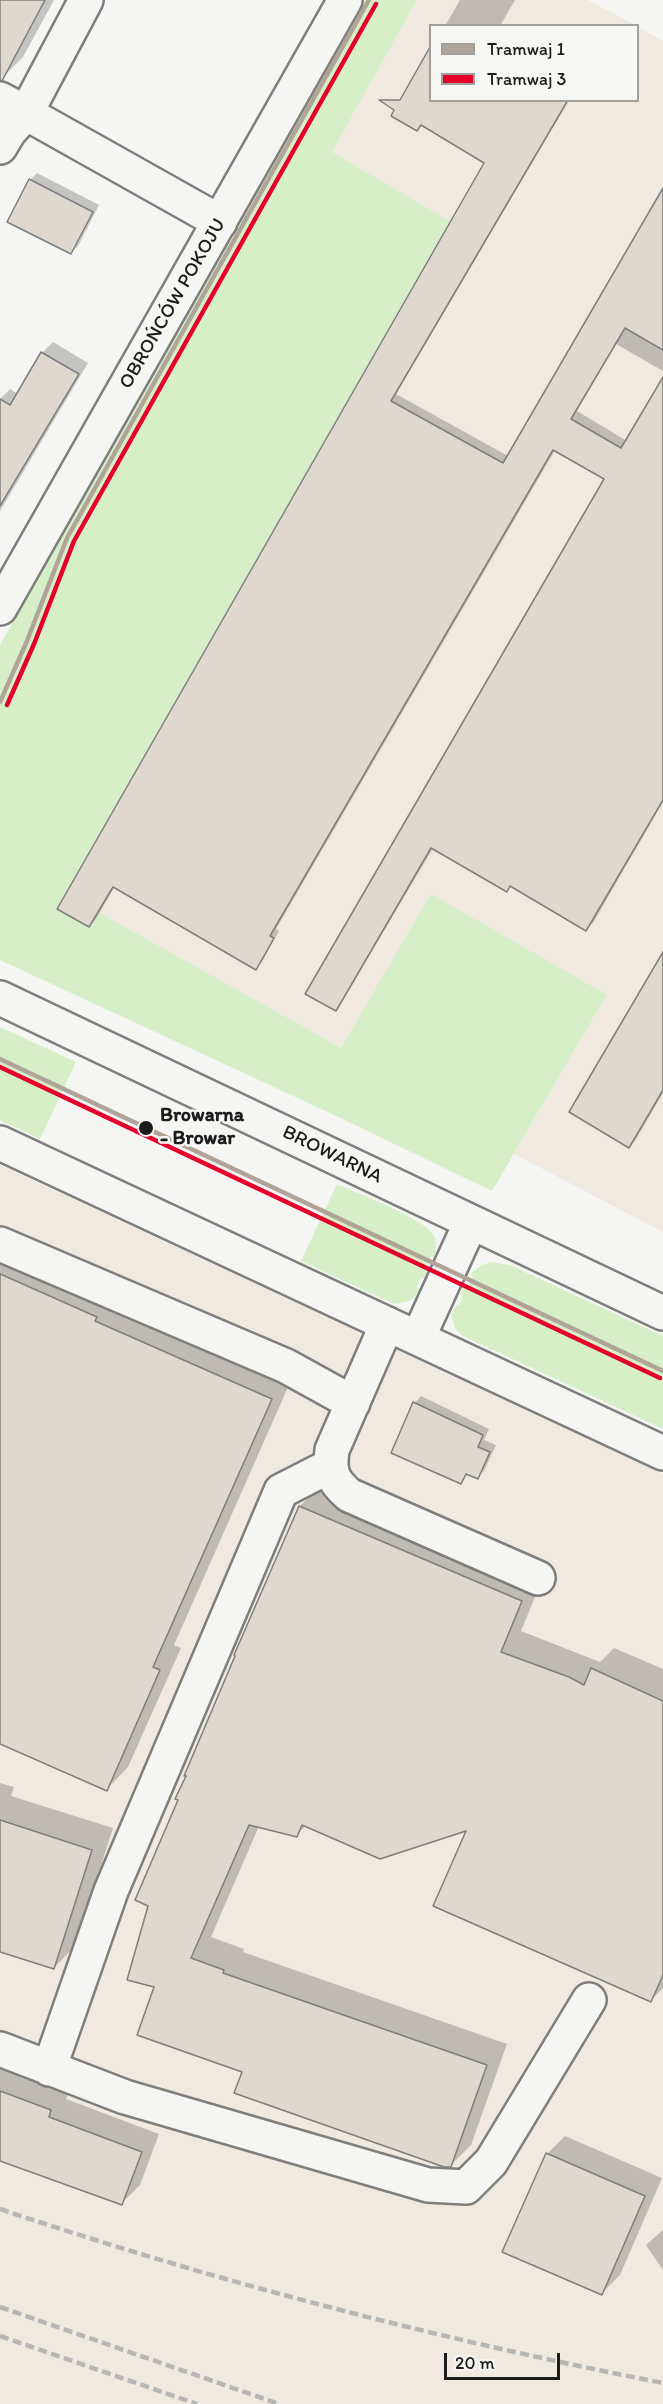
<!DOCTYPE html>
<meta charset="utf-8">
<style>
body{margin:0}
#map{position:relative;width:663px;height:2404px;overflow:hidden;background:#f5f5f3;font-family:Itim,sans-serif}
canvas{display:block}
.legend{position:absolute;left:429px;top:24px;width:210px;height:78px;box-sizing:border-box;background:#f6f6f2;border:2px solid #9f9f9c;margin:0;padding:8px 10px;list-style:none;font-size:18px;color:#1c1c1c}
.legend li{display:flex;align-items:center;gap:12px;height:30px}
.legend b{width:30px;border:2px solid #9f9f9c}
.scale{position:absolute;left:444px;top:2353px;width:116px;height:27px;box-sizing:border-box;border:3px solid #1c1c1c;border-top:0;padding-left:8px;font-size:18px;line-height:21px;white-space:nowrap;color:#1c1c1c;-webkit-text-stroke:4px #f6f6f2;paint-order:stroke}
</style>
<div id="map">
<canvas width="663" height="2404"></canvas>
<ul class="legend">
<li><b style="height:8px;background:#b0a499"></b>Tramwaj 1</li>
<li><b style="height:8px;background:#e4002b"></b>Tramwaj 3</li>
</ul>
<div class="scale">20 m</div>
</div>
<script>
const ctx = document.querySelector('canvas').getContext('2d');
ctx.lineJoin = 'round';
function paint(path, color) { ctx.fillStyle = color; ctx.fill(path, 'evenodd'); }
function stroke(path, color, width, dash) { ctx.strokeStyle = color; ctx.lineWidth = width; ctx.lineCap = dash ? 'butt' : 'round'; ctx.setLineDash(dash || []); ctx.stroke(path); }
function label(font, color, halo, rows, align = 'center') {
  ctx.font = font + ' Itim,sans-serif'; ctx.lineWidth = 5; ctx.setLineDash([]); ctx.textBaseline = 'middle'; ctx.strokeStyle = halo; ctx.fillStyle = color; for (const [text, x, y, turn = 0] of rows) {
    ctx.save(); ctx.translate(x, y); ctx.rotate((+turn || 0) * Math.PI / 180); ctx.textAlign = isNaN(turn) ? turn : align; if (halo) ctx.strokeText(text, 0, 0); ctx.fillText(text, 0, 0); ctx.restore();
  }
}
paint(new Path2D(`
 M417,0H588L635,25L430,26V100H638V27L663,41V1232L514,1154L599,1009L355,1068L45,913L446,220L332,152Z
 M0,1165L663,1474V2404H0Z`), '#efe9e0');
paint(new Path2D(`
 M363,0H417L332,152L451,222L57,909L89,927L98,912L341,1048L431,894L607,995L492,1191L332,1114L0,960V645Z
 M0,1027L76,1062L40,1139L0,1120Z
 M337,1184C357,1193 423,1218 433,1234C437,1241 436,1249 435,1257L431,1256L427,1266L429,1268L425,1278L422,1277L416,1287L420,1290L410,1301L394,1304L301,1261Z
 M492,1262L510,1265L663,1336V1429L463,1336L456,1330L451,1315L456,1305L458,1306L463,1296L460,1295L465,1285L468,1286L473,1276L470,1274L482,1265Z`), '#d6efc9');
paint(new Path2D(`
 M0,0H54L23,57L0,80Z
 M460,0H515L500,26H445Z
 M430,51V100H569L396,394L508,456L663,191V371L616,344L577,411L627,441L663,379V802L593,923L586,929L511,885L506,890L433,848L342,1002L336,1009L606,479L555,450L276,929L279,931L262,962L256,968L115,886L96,919L89,926L486,162L422,124L417,130L393,116Z
 M37,173L99,205L78,246L71,253L30,180Z
 M53,342L88,363L0,511V399L10,389L18,394L42,353Z
 M663,955V1093L636,1139L629,1146Z
 M0,1244L292,1378L174,1645L181,1648L128,1767L107,1789L0,1742Z
 M421,1396L489,1429L484,1440L496,1445L484,1471L477,1477L468,1473L461,1483L415,1403Z
 M321,1485L542,1580L521,1631L600,1662L614,1648L663,1669V1988L651,2000L469,1829L306,1825L297,1835L259,1826L211,1937L244,1949L243,1952L507,2044L471,2145L450,2166L244,2071L156,1986L180,1800L237,1655L235,1654L300,1506Z
 M0,1783L14,1787L11,1796L113,1828L75,1946L54,1968L0,1950Z
 M0,2065L69,2091L66,2099L159,2134L140,2185L121,2204L0,2160Z
 M565,2136L662,2178L620,2275L602,2293L547,2154Z
 M663,2230V2270L646,2245Z`), '#0003');
const building = new Path2D(`
 M0,0H45L2,81L0,80Z
 M430,47V100H568L391,401L503,463L663,188V350L625,328L571,419L621,448L663,377V800L586,931L510,886L507,892L431,848L336,1011L305,994L604,479L553,450L270,936L274,938L256,970L113,887L89,927L57,909L484,163L421,125L417,131L391,116L394,110L379,100H400Z
 M29,179L93,212L71,254L7,222Z
 M41,352L79,374L0,506V399L10,405Z
 M663,952V1090L629,1148L569,1112Z
 M0,1274L97,1317L95,1321L272,1399L153,1667L160,1670L107,1791L0,1744Z
 M413,1402L483,1435L478,1447L490,1452L478,1479L466,1474L461,1484L391,1453Z
 M299,1506L522,1601L501,1652L569,1677L584,1685L591,1668L663,1701V1975L651,2002L433,1906L466,1831L380,1859L302,1825L297,1837L249,1825L191,1958L224,1970L223,1973L487,2065L451,2167H444L234,2093L242,2072L137,2035L154,1987L127,1980L148,1906L135,1900L178,1800L175,1799L186,1776H184L235,1656L234,1655Z
 M0,1820L92,1850L54,1969L0,1952Z
 M0,2091L51,2110L49,2117L142,2152L122,2205L0,2161Z
 M546,2153L645,2196L602,2295L502,2252Z`);
paint(building, '#ded8ce');
stroke(building, '#7e7e7d', 1.5);
const minor = new Path2D(`
 M86,0L26,113L220,222
 M0,99L26,113L9,132L0,147
 M0,608L345,0
 M0,1244L286,1366L353,1403
 M387,1324L332,1450C329,1472 332,1480 349,1495L538,1578
 M0,2049L125,2097L428,2185L466,2187L491,2162L589,2000
 M49,2069L111,1891L281,1491L330,1466`);
const major = new Path2D(`
 M0,998L663,1313
 M0,1143L663,1453
 M418,1338L471,1222`);
stroke(minor, '#7e7e7d', 38);
stroke(major, '#7e7e7d', 38);
stroke(minor, '#f5f5f3', 33);
stroke(major, '#f5f5f3', 33);
stroke(new Path2D(`
 M0,2209C217,2282 438,2339 663,2383
 M0,2307L279,2404
 M0,2336L197,2404`), '#b6b6b5', 4.5, [9, 4.5]);
stroke(new Path2D(`
 M0,702L27,641L67,538L369,0
 M0,1059L663,1371`), '#b0a499', 4.5);
stroke(new Path2D(`
 M7,705L34,644L74,541L376,4
 M0,1067L660,1378`), '#e4002b', 4.5);
for (const [x, y, r, color] of [
 [146,1128,8,"#1c1c1c"]
]) { const dot = new Path2D(); dot.arc(x, y, r, 0, 2 * Math.PI); ctx.fillStyle = color; ctx.fill(dot); stroke(dot, '#f6f6f2', 2); }
label('20px', '#1c1c1c', '#f6f6f2', [
 ["OBROŃCÓW POKOJU",173,304,-60],
 ["BROWARNA",332,1155,26]
]);
label('bold 20px', '#1c1c1c', '#f6f6f2', [
 ["Browarna",160,1116],
 ["- Browar",160,1139]
], 'left');
</script>
